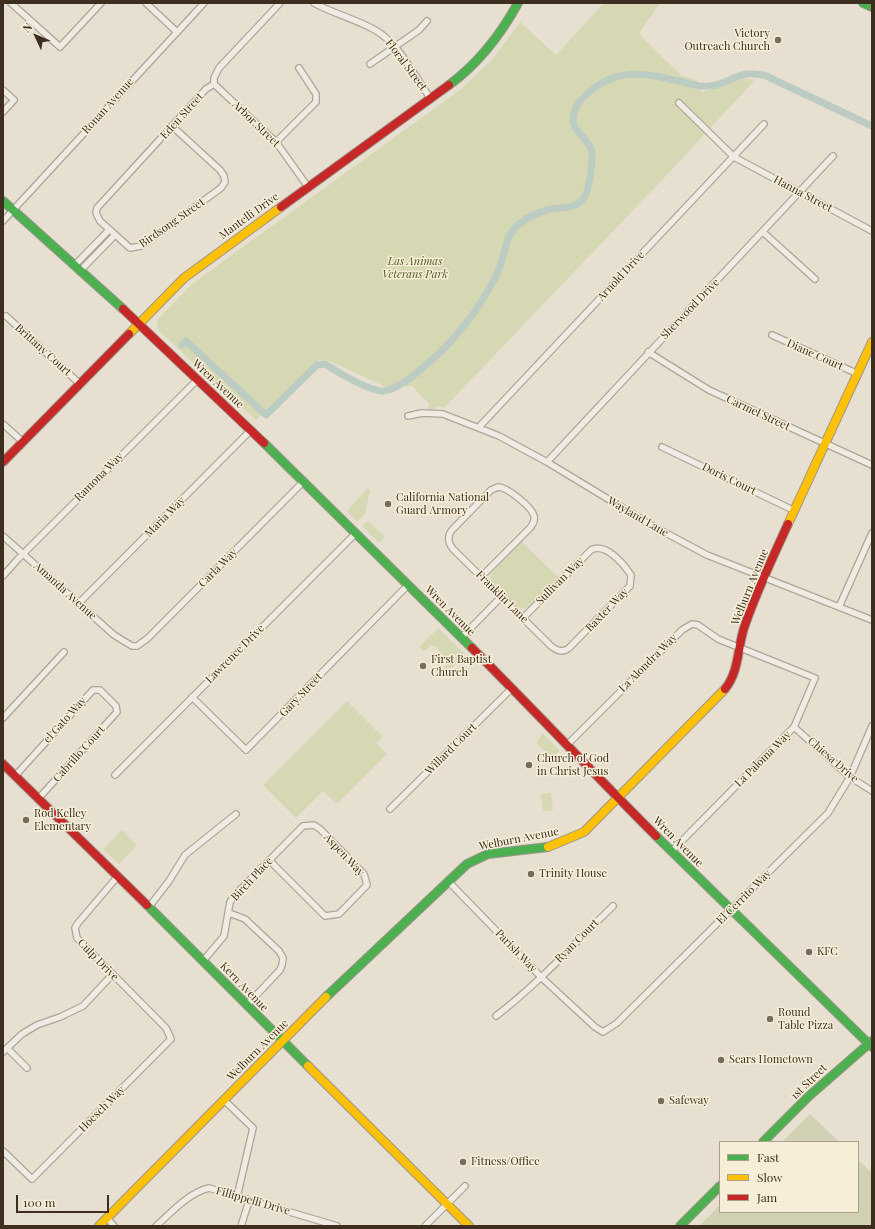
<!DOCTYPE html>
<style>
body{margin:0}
#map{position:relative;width:875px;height:1229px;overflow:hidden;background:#e7e0d1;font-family:"Playfair Display",serif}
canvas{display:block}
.frame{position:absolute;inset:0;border:4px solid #3d2e20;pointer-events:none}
.legend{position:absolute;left:719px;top:1141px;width:140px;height:72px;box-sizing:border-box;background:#f7eed8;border:1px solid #ada18e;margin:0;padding:5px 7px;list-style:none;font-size:12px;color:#3d2e20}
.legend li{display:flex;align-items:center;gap:8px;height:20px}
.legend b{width:20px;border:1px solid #ada18e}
.north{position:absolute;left:16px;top:16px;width:40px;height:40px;-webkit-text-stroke:3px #f7eed8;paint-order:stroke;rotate:314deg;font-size:11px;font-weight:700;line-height:16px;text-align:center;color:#3d2e20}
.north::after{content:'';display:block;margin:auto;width:14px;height:18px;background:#3d2e20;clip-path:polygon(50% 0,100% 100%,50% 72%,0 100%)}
.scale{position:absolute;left:16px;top:1195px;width:93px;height:18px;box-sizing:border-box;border:2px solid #3d2e20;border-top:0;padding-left:5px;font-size:12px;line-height:14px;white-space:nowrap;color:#3d2e20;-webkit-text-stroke:3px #f7eed8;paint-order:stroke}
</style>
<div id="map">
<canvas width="875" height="1229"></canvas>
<div class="frame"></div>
<ul class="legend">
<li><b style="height:5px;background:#4caf50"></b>Fast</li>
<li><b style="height:5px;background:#ffc107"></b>Slow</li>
<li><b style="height:5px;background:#c62828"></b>Jam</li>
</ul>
<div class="north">N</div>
<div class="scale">100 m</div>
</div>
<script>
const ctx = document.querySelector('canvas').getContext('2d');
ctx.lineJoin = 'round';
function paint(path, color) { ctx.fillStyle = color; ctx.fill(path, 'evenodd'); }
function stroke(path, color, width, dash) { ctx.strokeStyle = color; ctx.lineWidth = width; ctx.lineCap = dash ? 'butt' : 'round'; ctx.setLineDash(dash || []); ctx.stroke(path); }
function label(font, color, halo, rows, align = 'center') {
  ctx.font = font + ' "Playfair Display",serif'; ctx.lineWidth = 3; ctx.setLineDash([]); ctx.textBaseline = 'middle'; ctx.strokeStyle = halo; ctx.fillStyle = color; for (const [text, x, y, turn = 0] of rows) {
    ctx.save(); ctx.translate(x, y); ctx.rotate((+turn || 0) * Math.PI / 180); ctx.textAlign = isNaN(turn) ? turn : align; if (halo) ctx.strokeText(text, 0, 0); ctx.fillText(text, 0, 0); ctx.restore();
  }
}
paint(new Path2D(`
 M604,3H660L639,34L682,76L697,80L702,92C722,88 735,75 755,80L663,179L444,408L440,406L433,410L428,409L429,404L412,386L386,387L330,361L319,360L256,420L159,331L157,324L159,318L192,284L460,90L492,60L520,22L556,55Z
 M368,488L370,491L365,513L357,522L347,511Z
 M368,521L385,537L379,543L362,526Z
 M522,542L558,577L529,607L522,609L516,606L492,582L490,578L493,571Z
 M438,628L465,654L447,673L443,669L449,662L436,647L432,645L424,651L419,647Z
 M347,701L383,737L376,743L387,754L337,804L323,791L296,818L263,785Z
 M543,734L560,751L552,757L537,744L538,740Z
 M551,793L553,810L543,811L541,794Z
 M122,830L137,845L119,864L103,849Z`), '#d6d7b3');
paint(new Path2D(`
 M810,1114L839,1142H782Z
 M858,1160L872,1173V1226H699L720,1205V1212H858Z`), '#d1d1b3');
stroke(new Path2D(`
 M460,330C474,315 493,285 500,266C506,251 505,236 518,225C526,218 536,213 547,210C560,206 577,211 585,196C589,189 594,157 591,149C588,139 574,132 573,121C573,109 579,101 588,93C619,67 643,73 679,81C690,84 698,87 709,86C723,86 733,76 746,74C751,73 758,75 764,75L872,126
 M182,345L186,341L266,415L317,365L325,364C337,372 369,391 383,391C403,390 446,348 458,333`), '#bcccc2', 7);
const street = new Path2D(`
 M11,3L60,47L101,3
 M146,3L177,32
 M314,3C334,14 356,19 375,30C400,44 414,76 431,99
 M370,64L419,30L427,21
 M214,84L276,142L308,187
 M3,90L14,100L3,112
 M679,103L734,157L872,231
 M172,126L220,170L224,176L225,182L221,188L141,246L130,248L100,221L96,213L97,208L206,89L214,84V78L219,68L280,3
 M276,142L316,102V94L299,68
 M3,221L204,3
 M764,233L815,279
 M74,266L109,230
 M80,271L115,235
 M6,316L80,384
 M772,335L858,374
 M648,352L709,390L872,465
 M408,416L422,413L443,414L499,436L547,462L651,525L707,555L872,620
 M3,424L23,442
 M479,427L764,124
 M662,447L795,511
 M547,462L833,156
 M3,536L114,635L132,646H137L148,638L304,481
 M3,576L18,559L197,380
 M481,577L530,528C533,524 535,521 534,516C532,507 507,487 498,487L491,490L452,530C447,536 448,543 453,549L551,646C557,651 563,653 569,648L630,586L631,575C623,563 605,542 591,550L523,618
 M78,604L251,430
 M839,607L872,533
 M461,638L501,597
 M192,697L246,750L408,585
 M3,718L64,652
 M794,727L850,777L872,791
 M567,745L682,630L692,624L698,625L718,639L815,678L794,727L672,851
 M115,775L356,533
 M15,776L93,690H100L116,706L117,712L38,799
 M390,809L512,688
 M448,881L541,977L595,1027L603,1032L617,1023L828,813L850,777L872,726
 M149,907L169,881L185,855L236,814
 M229,913L245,919L279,951L283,958L282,965L280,970L247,1005
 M203,961L224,936L230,902L234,896L303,826L314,825L320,829L364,874L367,885L339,914L325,916L269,860
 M496,1016C539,983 575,943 613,906
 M7,1048L27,1068
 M3,1052L22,1034L37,1025L60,1017L83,1006L112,975
 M224,1100L253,1128L237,1197
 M3,1151L32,1179L171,1039L166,1028L77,938L75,928L78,923L118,876
 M107,1218L114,1226
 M156,1226C171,1213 188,1193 209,1188L337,1226
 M241,1226L249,1201
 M425,1226L465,1186`);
const fast = new Path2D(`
 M863,3L872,7
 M449,85C479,63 501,34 518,3
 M3,201L123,309
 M264,443L472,648
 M656,836L872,1047
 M147,905L308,1066
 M326,997L467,864L488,854L548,847
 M763,1142L809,1096L872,1041
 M680,1226L720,1186`);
const slow = new Path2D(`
 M129,334L184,278L281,207
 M788,524L872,342
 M548,847L584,832L725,689
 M308,1066L469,1226
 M99,1226L326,997`);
const jam = new Path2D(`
 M281,207L449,85
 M123,309L264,443
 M3,462L129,334
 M472,648C534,710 594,774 656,836
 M725,689C740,670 737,647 745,625C757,590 773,557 788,524
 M3,764L147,905`);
stroke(street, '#ada599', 8);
stroke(fast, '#9c958a', 10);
stroke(slow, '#9c958a', 10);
stroke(jam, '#9c958a', 10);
stroke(street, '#efebe3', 5.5);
stroke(fast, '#4caf50', 8);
stroke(slow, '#ffc107', 8);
stroke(jam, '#c62828', 8);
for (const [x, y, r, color] of [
 [778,40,4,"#786c5e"],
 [388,504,4,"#786c5e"],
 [423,666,4,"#786c5e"],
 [529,765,4,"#786c5e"],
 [26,820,4,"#786c5e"],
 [531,874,4,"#786c5e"],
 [809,952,4,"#786c5e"],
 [770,1019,4,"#786c5e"],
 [721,1060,4,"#786c5e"],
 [661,1101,4,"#786c5e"],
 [463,1162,4,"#786c5e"]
]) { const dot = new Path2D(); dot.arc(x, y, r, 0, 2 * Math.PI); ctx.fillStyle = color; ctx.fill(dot); stroke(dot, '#f7eed8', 1.5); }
label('11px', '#3d2e20', '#f7eed8', [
 ["Victory",770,34,"right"],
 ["Outreach Church",770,47,"right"],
 ["California National",396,498],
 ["Guard Armory",396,511],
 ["First Baptist",431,660],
 ["Church",431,673],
 ["Church of God",537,759],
 ["in Christ Jesus",537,772],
 ["Rod Kelley",34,814],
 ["Elementary",34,827],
 ["Trinity House",539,874],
 ["KFC",817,952],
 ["Round",778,1013],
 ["Table Pizza",778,1026],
 ["Sears Hometown",729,1060],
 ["Safeway",669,1101],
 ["Fitness/Office",471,1162]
], 'left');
label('11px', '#3d2e20', '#f7eed8', [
 ["Floral Street",406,65,53],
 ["Ronan Avenue",108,106,-48],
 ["Eden Street",182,116,-48],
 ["Arbor Street",256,124,44],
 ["Hanna Street",803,194,28],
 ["Mantelli Drive",249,216,-36],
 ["Birdsong Street",172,223,-35],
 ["Arnold Drive",621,276,-47],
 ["Sherwood Drive",690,309,-46],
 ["Brittany Court",43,350,42],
 ["Diane Court",815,355,24],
 ["Wren Avenue",218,384,43],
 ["Carmel Street",758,413,25],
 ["Ramona Way",99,477,-45],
 ["Doris Court",729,479,26],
 ["Maria Way",165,517,-45],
 ["Wayland Lane",638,517,30],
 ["Carla Way",218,568,-45],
 ["Sullivan Way",560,581,-45],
 ["Welburn Avenue",750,587,-68],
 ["Amanda Avenue",65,591,42],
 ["Franklin Lane",502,597,45],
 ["Baxter Way",607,610,-46],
 ["Wren Avenue",450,611,45],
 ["Lawrence Drive",235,654,-45],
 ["La Alondra Way",648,663,-45],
 ["Gary Street",301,695,-46],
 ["el Gato Way",65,720,-48],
 ["Willard Court",451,749,-45],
 ["Cabrillo Court",79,754,-48],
 ["La Paloma Way",763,759,-45],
 ["Chiesa Drive",833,760,41],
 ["Welburn Avenue",519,839,-11],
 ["Wren Avenue",678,842,45],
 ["Aspen Way",344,855,47],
 ["Birch Place",252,879,-47],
 ["El Cerrito Way",744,897,-45],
 ["Ryan Court",577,941,-45],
 ["Parish Way",516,951,46],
 ["Culp Drive",98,960,46],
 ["Kern Avenue",244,987,46],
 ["Welburn Avenue",258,1050,-45],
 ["1st Street",809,1082,-44],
 ["Hoesch Way",102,1109,-45],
 ["Fillippelli Drive",253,1201,16]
]);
label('italic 11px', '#4d5a26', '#f7eed8', [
 ["Las Animas",415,262],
 ["Veterans Park",415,275]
]);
</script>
